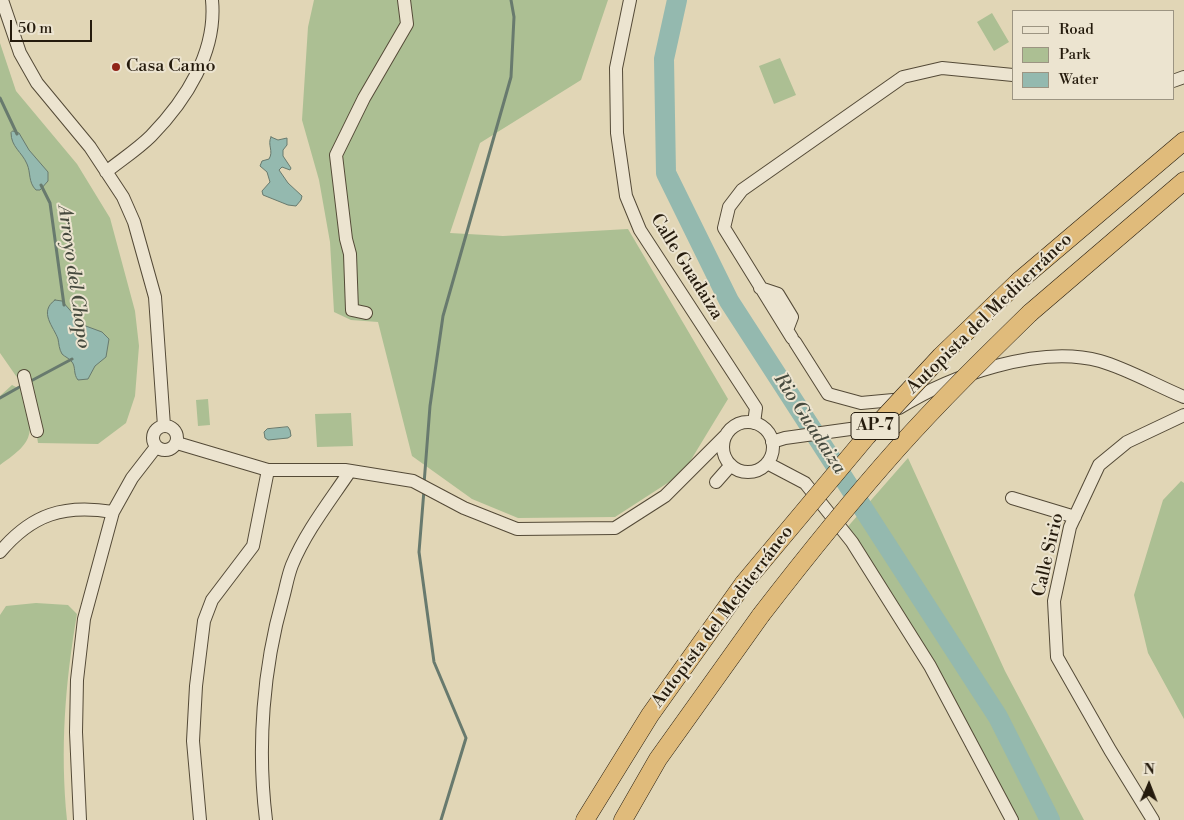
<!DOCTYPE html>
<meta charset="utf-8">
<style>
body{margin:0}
#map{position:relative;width:1184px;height:820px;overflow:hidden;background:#e1d6b6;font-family:"Libre Bodoni",serif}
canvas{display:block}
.legend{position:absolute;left:1012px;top:10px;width:162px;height:90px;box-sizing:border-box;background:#ece4d0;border:1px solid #9c9482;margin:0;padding:6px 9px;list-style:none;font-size:15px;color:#251b0d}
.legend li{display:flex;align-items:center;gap:10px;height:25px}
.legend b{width:25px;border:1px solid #9c9482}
.north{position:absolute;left:1124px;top:760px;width:50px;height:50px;-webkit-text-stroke:4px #ece4d0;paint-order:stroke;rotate:1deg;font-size:14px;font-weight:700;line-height:20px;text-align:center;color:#251b0d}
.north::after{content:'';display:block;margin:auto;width:18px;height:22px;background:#251b0d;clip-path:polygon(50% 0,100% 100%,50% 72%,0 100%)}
.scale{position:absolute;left:10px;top:20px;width:82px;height:22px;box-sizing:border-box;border:2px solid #251b0d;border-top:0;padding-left:6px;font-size:15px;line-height:18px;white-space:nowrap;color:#251b0d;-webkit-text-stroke:4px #ece4d0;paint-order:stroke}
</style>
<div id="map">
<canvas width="1184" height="820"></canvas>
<ul class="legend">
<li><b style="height:6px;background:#ece4d0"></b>Road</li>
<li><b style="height:14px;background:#acbf93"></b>Park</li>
<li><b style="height:14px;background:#94b9af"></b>Water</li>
</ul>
<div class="north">N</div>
<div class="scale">50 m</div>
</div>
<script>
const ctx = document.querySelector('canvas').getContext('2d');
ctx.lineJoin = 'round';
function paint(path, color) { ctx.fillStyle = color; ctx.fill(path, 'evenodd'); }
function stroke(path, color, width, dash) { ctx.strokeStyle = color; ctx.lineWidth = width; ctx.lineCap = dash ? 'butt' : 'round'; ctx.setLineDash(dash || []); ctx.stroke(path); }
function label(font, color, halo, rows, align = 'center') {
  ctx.font = font + ' "Libre Bodoni",serif'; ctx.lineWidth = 4; ctx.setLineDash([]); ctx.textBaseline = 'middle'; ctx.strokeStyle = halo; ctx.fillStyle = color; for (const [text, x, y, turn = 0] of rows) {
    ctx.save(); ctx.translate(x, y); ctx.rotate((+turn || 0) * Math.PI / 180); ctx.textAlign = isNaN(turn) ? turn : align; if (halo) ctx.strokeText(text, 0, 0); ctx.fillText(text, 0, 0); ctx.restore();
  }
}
paint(new Path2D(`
 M314,0H608L581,80L480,143L450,233L503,236L628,229L728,399L683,473L615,517L518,518L472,499L412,456L378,322L351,320L334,312L330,242L319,180L302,120L308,27Z
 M992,13L1009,42L994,51L977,22Z
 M0,43L16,91L77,164L110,218L135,311L139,346L135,396L126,423L98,444L38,443L29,387L16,376L0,353Z
 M780,58L796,95L774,104L759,66Z
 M12,385L24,391C32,433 38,439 0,465V396Z
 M208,399L210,425L198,426L196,400Z
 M351,413L353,446L317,447L315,414Z
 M908,458L1005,671L1084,820H1012L1002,798L844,531Z
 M1181,481L1184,483V719L1148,653L1134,595L1163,500Z
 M36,603L68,605L77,614C65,684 60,749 67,820H0V615L6,606Z`), '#acbf93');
const water = new Path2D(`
 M13,131L19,133L29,150L48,172V181L40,190H36C28,182 31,173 27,164C22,152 11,147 11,133Z
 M271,137L278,140L287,138V145L283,150V156L291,168L290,170L282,167L279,170L288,183L302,196L301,200L296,206L288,205L263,195L262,191L270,182L267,172L260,166L262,161L269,159C274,151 267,145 271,137Z
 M55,300L62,301L83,325L102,332L109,339L106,357L95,366L88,379L78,380C73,374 76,367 72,362C69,358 65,357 62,354C59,349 59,344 58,339C54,327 38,312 55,300Z
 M288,427L290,430L291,436L288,438L268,440L265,438L264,432L267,429Z`);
paint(water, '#94b9af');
stroke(water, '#687a6e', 1);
stroke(new Path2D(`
 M0,98L17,134
 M41,185L50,203L64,305
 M29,382L72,359
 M0,398L23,385
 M424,484L430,406L443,316L511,77L514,17L511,0
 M424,490L419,552L434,662L466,738L441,820`), '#687a6e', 3);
stroke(new Path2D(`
 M677,0L664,59L666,173L729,301L998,717L1050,820`), '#94b9af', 20);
const minor = new Path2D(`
 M2,0L20,53L37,83L90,147L123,197L134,222L155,297L164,426
 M630,0L616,68L617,133L626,196L640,230L756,408L754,423
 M1173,81L1184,77
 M106,172C121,160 138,149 151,136C186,100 217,52 212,0
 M760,288L778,294L792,317L787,330
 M366,313L352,310L350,254L346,239L336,155L364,98L407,24L404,0
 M792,338L724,228L729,207L742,190L903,77L942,68L1013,75
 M795,342L828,394L861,403L904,399
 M24,376L37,431
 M899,408C950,376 1039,344 1100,361C1128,369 1157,386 1184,397
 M723 447a25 25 0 1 1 50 0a25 25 0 1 1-50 0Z
 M153 438a12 12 0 1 1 24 0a12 12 0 1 1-24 0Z
 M772,442L785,438L872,426L878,422
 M177,443L268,470H345L413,481L464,508L517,529L615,528L665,496L726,435
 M767,463L805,483L852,542L930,666L1012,820
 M716,482L731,465
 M1012,498L1075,517
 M0,552C32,514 64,504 113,512
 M80,820L76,732L77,680L84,619L113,512L132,478L156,447
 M200,820L193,741L196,686L204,621L212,600L253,546L268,470
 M266,820C257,747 263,668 283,598C286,587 288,575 292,565C306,531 330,501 350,471
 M1153,820L1110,750L1057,657L1054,601L1070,527L1099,465L1127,442L1184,415`);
const highway = new Path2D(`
 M1019,281L1184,141
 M1030,313L1184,181
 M585,820L650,715L744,583
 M623,820L658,759L761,615`);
stroke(minor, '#544a37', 14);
stroke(highway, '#251b0d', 19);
stroke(minor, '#ece4d0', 12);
stroke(highway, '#e0bb7b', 18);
const highwayBridge = new Path2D(`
 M744,583L867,436L941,356L1019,281
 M761,615C805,558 850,502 898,448C940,401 985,357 1030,313`);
stroke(highwayBridge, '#251b0d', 19, []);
stroke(highwayBridge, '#e0bb7b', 18);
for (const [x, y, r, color] of [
 [116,67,5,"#8f2418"]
]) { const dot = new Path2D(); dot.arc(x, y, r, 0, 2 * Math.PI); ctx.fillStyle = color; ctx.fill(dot); stroke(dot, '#ece4d0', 2); }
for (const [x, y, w] of [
 [875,426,48]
]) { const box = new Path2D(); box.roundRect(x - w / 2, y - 13.5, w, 27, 4); ctx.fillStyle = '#ece4d0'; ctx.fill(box); stroke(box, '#251b0d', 1); }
label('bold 16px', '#251b0d', null, [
 ["AP-7",875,426]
]);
label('18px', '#251b0d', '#ece4d0', [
 ["Casa Camo",126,67]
], 'left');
label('18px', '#251b0d', '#ece4d0', [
 ["Calle Guadaiza",686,267,58],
 ["Autopista del Mediterráneo",990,314,-44],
 ["Calle Sirio",1049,555,-77],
 ["Autopista del Mediterráneo",723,617,-53]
]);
label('italic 19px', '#464a3e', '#ece4d0', [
 ["Arroyo del Chopo",73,277,82],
 ["Rio Guadaiza",809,424,57]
]);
</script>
